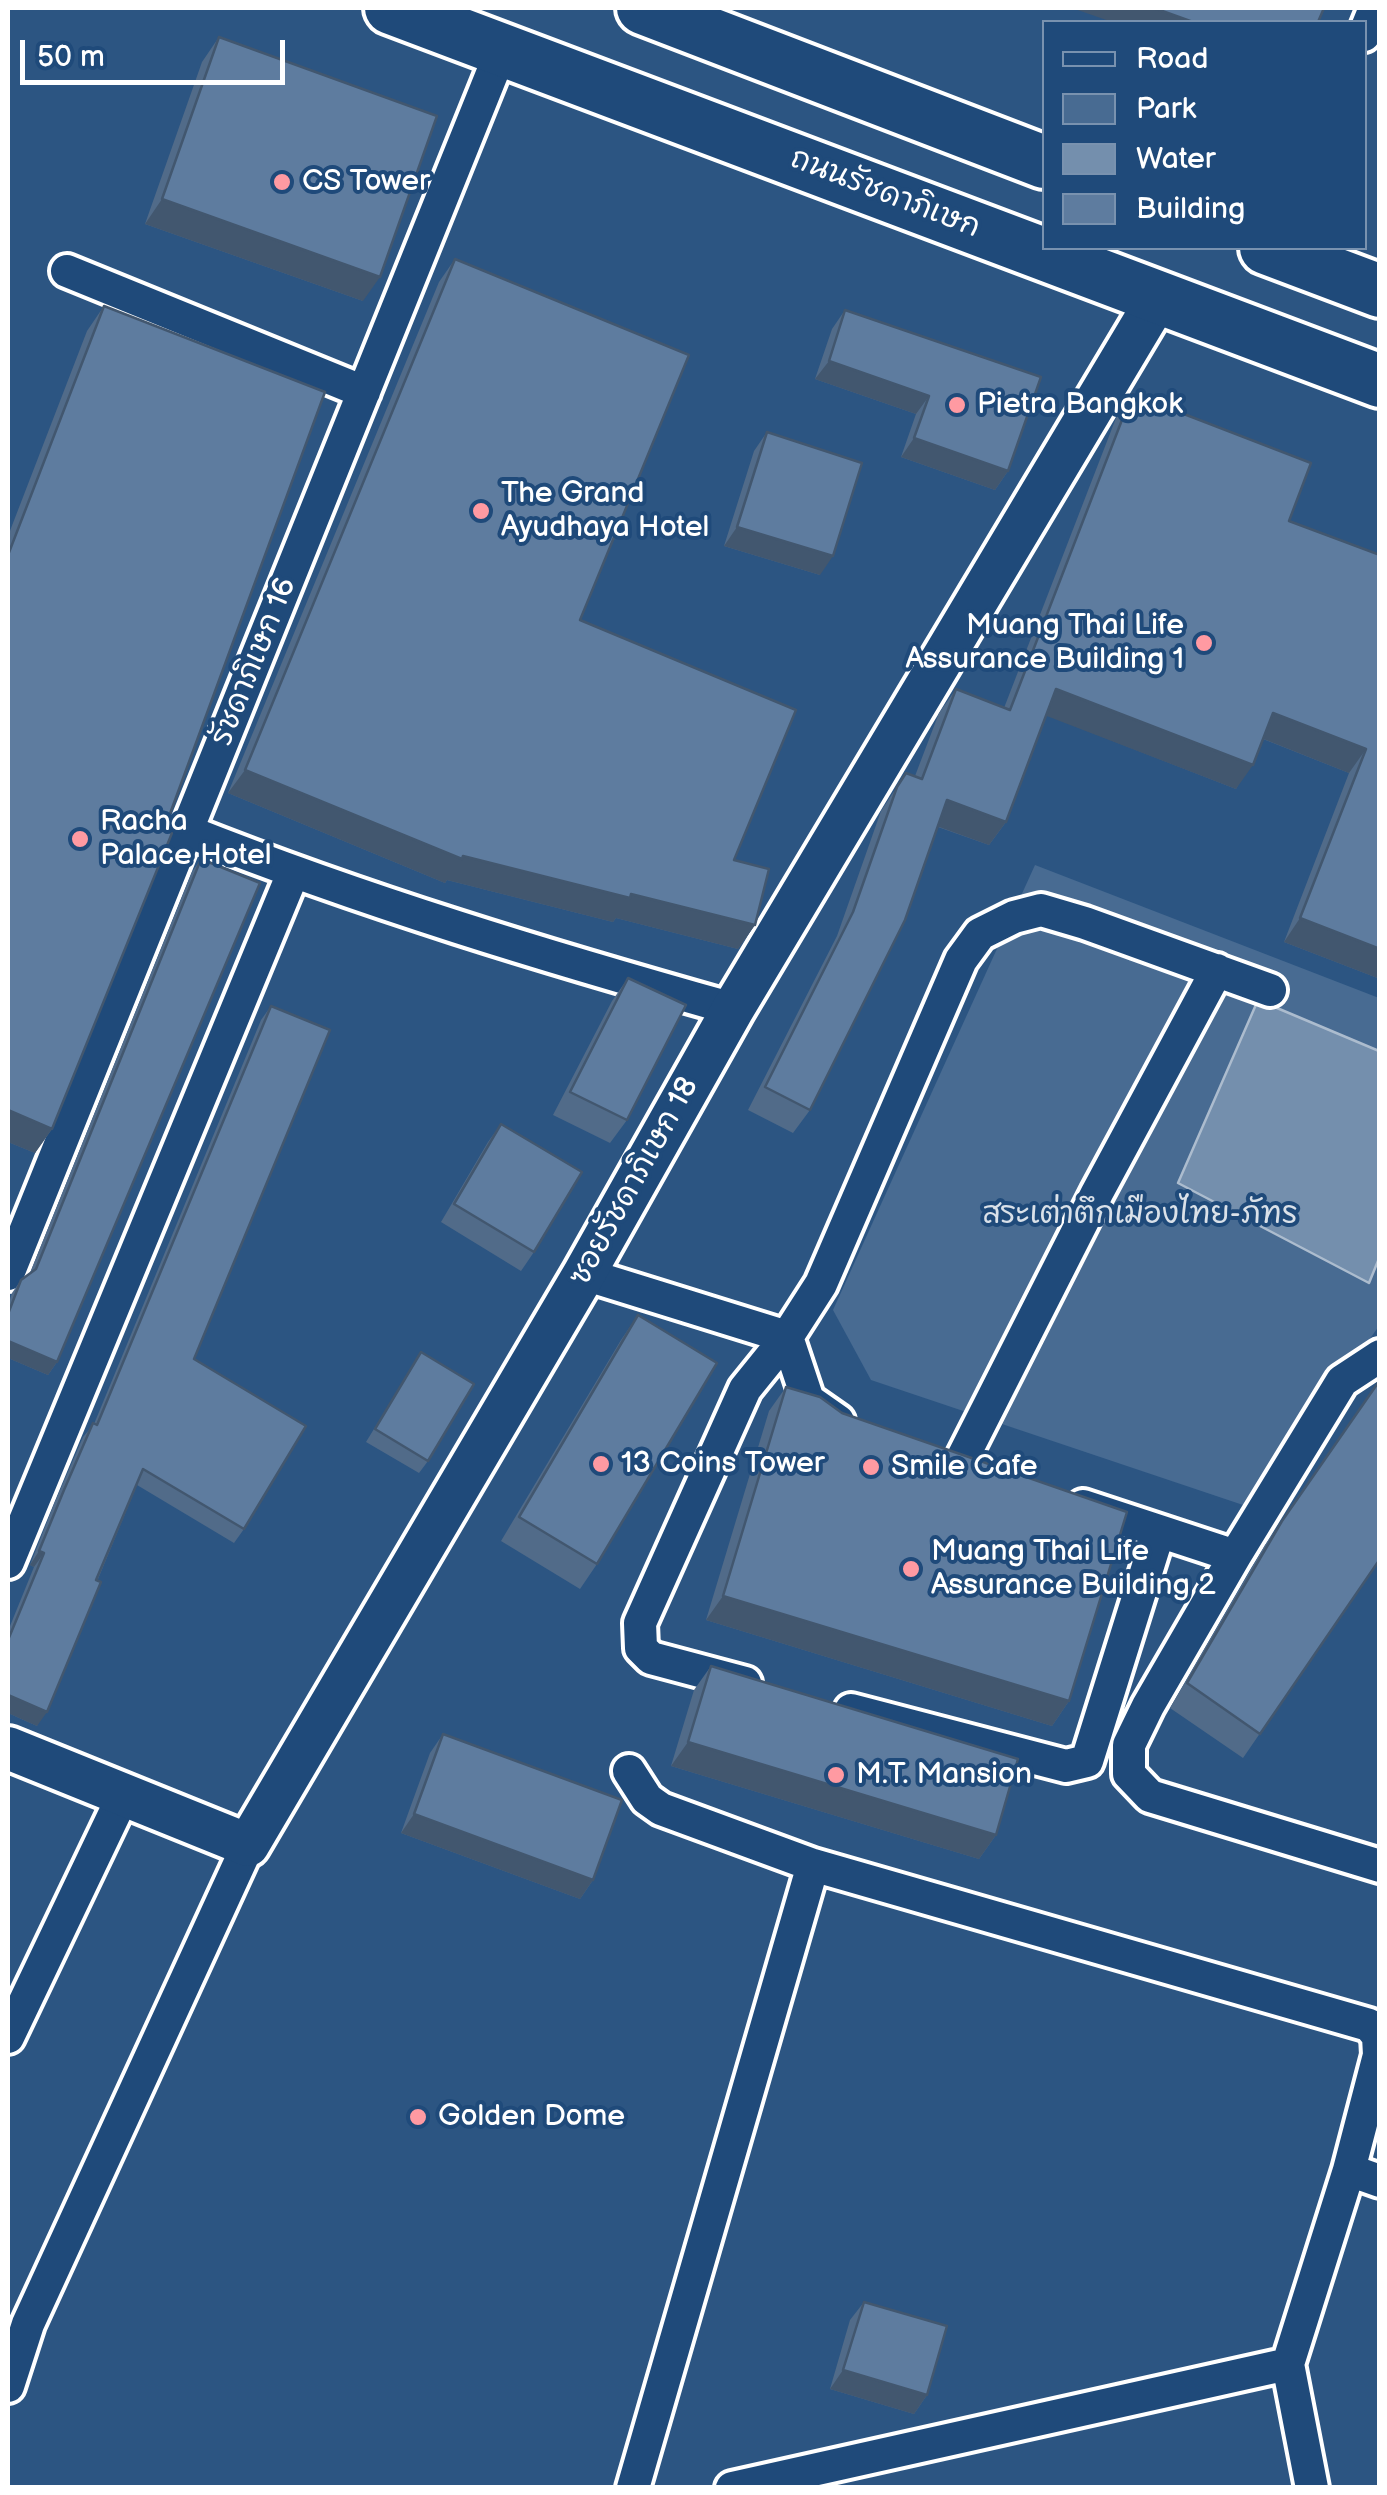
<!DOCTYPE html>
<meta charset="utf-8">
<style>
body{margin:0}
#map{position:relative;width:1387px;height:2495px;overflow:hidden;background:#2c5582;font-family:"Balsamiq Sans",sans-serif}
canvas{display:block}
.frame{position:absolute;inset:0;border:10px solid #fff;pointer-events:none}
.legend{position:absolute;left:1042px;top:20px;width:325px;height:230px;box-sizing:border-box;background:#1f4a7a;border:2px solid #7992af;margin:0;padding:12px 18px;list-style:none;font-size:30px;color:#fff}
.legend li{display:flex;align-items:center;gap:20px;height:50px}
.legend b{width:50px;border:2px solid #7992af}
.scale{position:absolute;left:20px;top:40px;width:265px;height:45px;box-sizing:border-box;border:5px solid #fff;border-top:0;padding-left:12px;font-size:30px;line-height:35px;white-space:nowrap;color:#fff;-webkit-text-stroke:8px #1f4a7a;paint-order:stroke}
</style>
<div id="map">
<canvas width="1387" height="2495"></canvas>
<div class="frame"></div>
<ul class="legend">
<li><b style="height:12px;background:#1f4a7a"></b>Road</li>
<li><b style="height:28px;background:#486b92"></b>Park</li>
<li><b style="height:28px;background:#748fad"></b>Water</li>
<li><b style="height:28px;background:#5e7c9f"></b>Building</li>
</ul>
<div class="scale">50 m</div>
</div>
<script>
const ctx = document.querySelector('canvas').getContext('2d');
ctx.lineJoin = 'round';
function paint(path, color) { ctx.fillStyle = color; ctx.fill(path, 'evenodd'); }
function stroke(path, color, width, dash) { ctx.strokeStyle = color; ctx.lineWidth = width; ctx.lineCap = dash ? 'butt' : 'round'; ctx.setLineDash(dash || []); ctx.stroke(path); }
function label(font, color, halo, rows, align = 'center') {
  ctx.font = font + ' "Balsamiq Sans","Playpen Sans Thai",sans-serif'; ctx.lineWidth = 8; ctx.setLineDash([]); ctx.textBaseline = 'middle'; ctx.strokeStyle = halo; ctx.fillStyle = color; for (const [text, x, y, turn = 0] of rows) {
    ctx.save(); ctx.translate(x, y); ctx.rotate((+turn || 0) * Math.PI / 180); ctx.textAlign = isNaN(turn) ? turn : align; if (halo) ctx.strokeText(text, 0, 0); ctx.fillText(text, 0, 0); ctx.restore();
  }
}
paint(new Path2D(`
 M1035,865L1379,998V1326L1249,1507L871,1380L833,1310Z`), '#486b92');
const water = new Path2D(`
 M1258,1000L1379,1051L1380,1256L1369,1283L1178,1183Z`);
paint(water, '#748fad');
stroke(water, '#acbcce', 2.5);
const minor = new Path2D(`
 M1364,35L1375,8
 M67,271L364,392
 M187,831C366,902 548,957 733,1009
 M8,1274L502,49
 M584,1274L787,1337L745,1389L640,1623L641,1648L651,1658L745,1683
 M838,1421L808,1400L787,1337L821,1284L961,960L980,934L1014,917L1041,910L1085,923L1270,990
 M959,1465L1097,1193L1217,970
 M1083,1506L1235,1556L1342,1381L1380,1356
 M1235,1556L1148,1706L1129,1745V1774L1150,1796L1380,1866
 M8,1562L293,873
 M851,1710L1066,1766L1087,1761L1159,1531
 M629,1771L647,1799L661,1809L813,1865L1369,2025L1378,2036L1379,2055L1349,2170L1288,2364L1312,2488
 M8,2037L123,1796
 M1349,2170L1380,2181
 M8,2386L28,2324L248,1845
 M633,2488L813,1865
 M732,2488L1288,2364`);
const tertiary = new Path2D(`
 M8,1748L248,1845L584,1274L733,1009L1158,298`);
const primary = new Path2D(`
 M391,8L1380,381
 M643,8L1044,162
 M1266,248L1380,291`);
stroke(minor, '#fff', 40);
stroke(tertiary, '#fff', 50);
stroke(primary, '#fff', 60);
stroke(minor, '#1f4a7a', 32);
stroke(tertiary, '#1f4a7a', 42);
stroke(primary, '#1f4a7a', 52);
paint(new Path2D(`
 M219,37L363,301L145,224L202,62Z
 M455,259L580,620L734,860L755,925L738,949L616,918L613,922L447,880L445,883L228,793L439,282Z
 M104,306L52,1129L35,1153L8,1142V536L87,331Z
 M845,310L1008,471L995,490L901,457L916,414L815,379L832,329Z
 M1132,394L1289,521L1380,555V979L1284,942L1349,773L1263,739L1236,789L1046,715L1006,822L989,845L938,827L810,1110L793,1133L748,1110L837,936L881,811L906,773L915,776L939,713L956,689L1004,708L1116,418Z
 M767,432L820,575L724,546L754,451Z
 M201,859L57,1362L48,1375L8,1358V1305L12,1293L21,1280L30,1273L192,872Z
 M628,978L627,1120L610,1143L553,1115L612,1001Z
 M271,1006L194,1359L244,1529L234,1543L137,1485L37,1726L8,1713V1631L34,1567L30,1565L54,1504L83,1437L94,1424L261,1020Z
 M501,1124L534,1252L521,1271L441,1222L488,1142Z
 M638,1315L597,1564L580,1589L501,1541L621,1340Z
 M421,1352L428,1461L419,1473L366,1442Z
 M1380,1379V1559L1243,1758L1170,1708L1265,1545Z
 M786,1387L1069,1701L1052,1726L706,1620L769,1411Z
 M711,1666L996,1835L979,1859L671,1766L694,1690Z
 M443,1734L593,1880L580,1899L401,1833L430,1753Z
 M864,2302L927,2395L914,2414L830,2389L850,2320Z`), '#516b89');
paint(new Path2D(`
 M1072,8H1154L1193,22H1112Z
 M162,199L380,277L363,301L145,224Z
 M829,361L929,396L916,414L815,379Z
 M914,438L1008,471L995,490L901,457Z
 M737,527L833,556L820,575L724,546Z
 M1056,689L1253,765L1236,789L1039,713Z
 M1273,713L1366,749L1349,773L1256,736Z
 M245,770L463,856L631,894L755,925L738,949L616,918L613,922L447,880L445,883L228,793Z
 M947,800L1006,822L989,845L931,824Z
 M1300,918L1380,949V979L1284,942Z
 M8,1110L52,1129L35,1153L8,1142Z
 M8,1341L57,1362L48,1375L8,1358Z
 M39,1551L44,1553L34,1567L30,1565Z
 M723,1596L1069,1701L1052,1726L706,1620Z
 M8,1695L47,1712L37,1726L8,1713Z
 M688,1742L996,1835L979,1859L671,1766Z
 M414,1814L593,1880L580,1899L401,1833Z
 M843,2370L927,2395L914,2414L830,2389Z`), '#42576f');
const building = new Path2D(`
 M1154,8H1324L1318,22H1193Z
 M219,37L437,116L380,277L162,199Z
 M455,259L689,355L580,620L796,710L734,860L769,869L755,925L631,894L630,898L463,856L462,859L245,770Z
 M104,306L325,392L164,830L172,833L52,1129L8,1110V555Z
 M845,310L1041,377L1008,471L914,438L929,396L829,361Z
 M1132,394L1311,463L1289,521L1380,555V949L1300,918L1366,749L1273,713L1253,765L1056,689L1006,822L947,800L905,920L810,1110L765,1087L853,912L897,787L906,773L922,779L956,689L1010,710Z
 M767,432L862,463L833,556L737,527Z
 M201,859L260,883L57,1362L8,1341V1314L21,1280L36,1269Z
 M628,978L686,1005L627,1120L570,1092Z
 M271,1006L330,1030L194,1359L306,1426L244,1529L143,1469L96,1580L101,1582L47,1712L8,1695V1640L44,1553L39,1551L64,1490L93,1423L97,1425Z
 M501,1124L582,1172L534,1252L454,1204Z
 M638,1315L717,1363L597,1564L519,1517Z
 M421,1352L474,1384L428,1461L375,1429Z
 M1380,1380V1559L1260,1734L1187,1683L1282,1521Z
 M786,1387L820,1397L842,1413L1127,1512L1069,1701L723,1596Z
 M711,1666L1018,1759L996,1835L688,1742Z
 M443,1734L622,1800L593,1880L414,1814Z
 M864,2302L947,2326L927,2395L843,2370Z`);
paint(building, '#5e7c9f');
stroke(building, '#42576f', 2.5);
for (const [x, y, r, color] of [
 [282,182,10,"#ff9aa2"],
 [957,405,10,"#ff9aa2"],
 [481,511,10,"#ff9aa2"],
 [1204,643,10,"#ff9aa2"],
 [80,839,10,"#ff9aa2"],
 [601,1464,10,"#ff9aa2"],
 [871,1467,10,"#ff9aa2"],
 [911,1569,10,"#ff9aa2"],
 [836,1775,10,"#ff9aa2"],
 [418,2117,10,"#ff9aa2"]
]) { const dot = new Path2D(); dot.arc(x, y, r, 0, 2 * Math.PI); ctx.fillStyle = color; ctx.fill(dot); stroke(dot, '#1f4a7a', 4); }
label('30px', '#fff', '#1f4a7a', [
 ["CS Tower",302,182],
 ["Pietra Bangkok",977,405],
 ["The Grand",501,494],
 ["Ayudhaya Hotel",501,528],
 ["Muang Thai Life",1184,626,"right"],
 ["Assurance Building 1",1184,660,"right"],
 ["Racha",100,822],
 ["Palace Hotel",100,856],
 ["13 Coins Tower",621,1464],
 ["Smile Cafe",891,1467],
 ["Muang Thai Life",931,1552],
 ["Assurance Building 2",931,1586],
 ["M.T. Mansion",856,1775],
 ["Golden Dome",438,2117]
], 'left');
label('30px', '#fff', '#1f4a7a', [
 ["ถนนรัชดาภิเษก",885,194,21],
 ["รัชดาภิเษก 16",255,662,-68],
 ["ซอยรัชดาภิเษก 18",635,1182,-61]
]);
label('30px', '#dae1e9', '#1f4a7a', [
 ["สระเต่าตึกเมืองไทย-ภัทร",1140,1215]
]);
</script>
